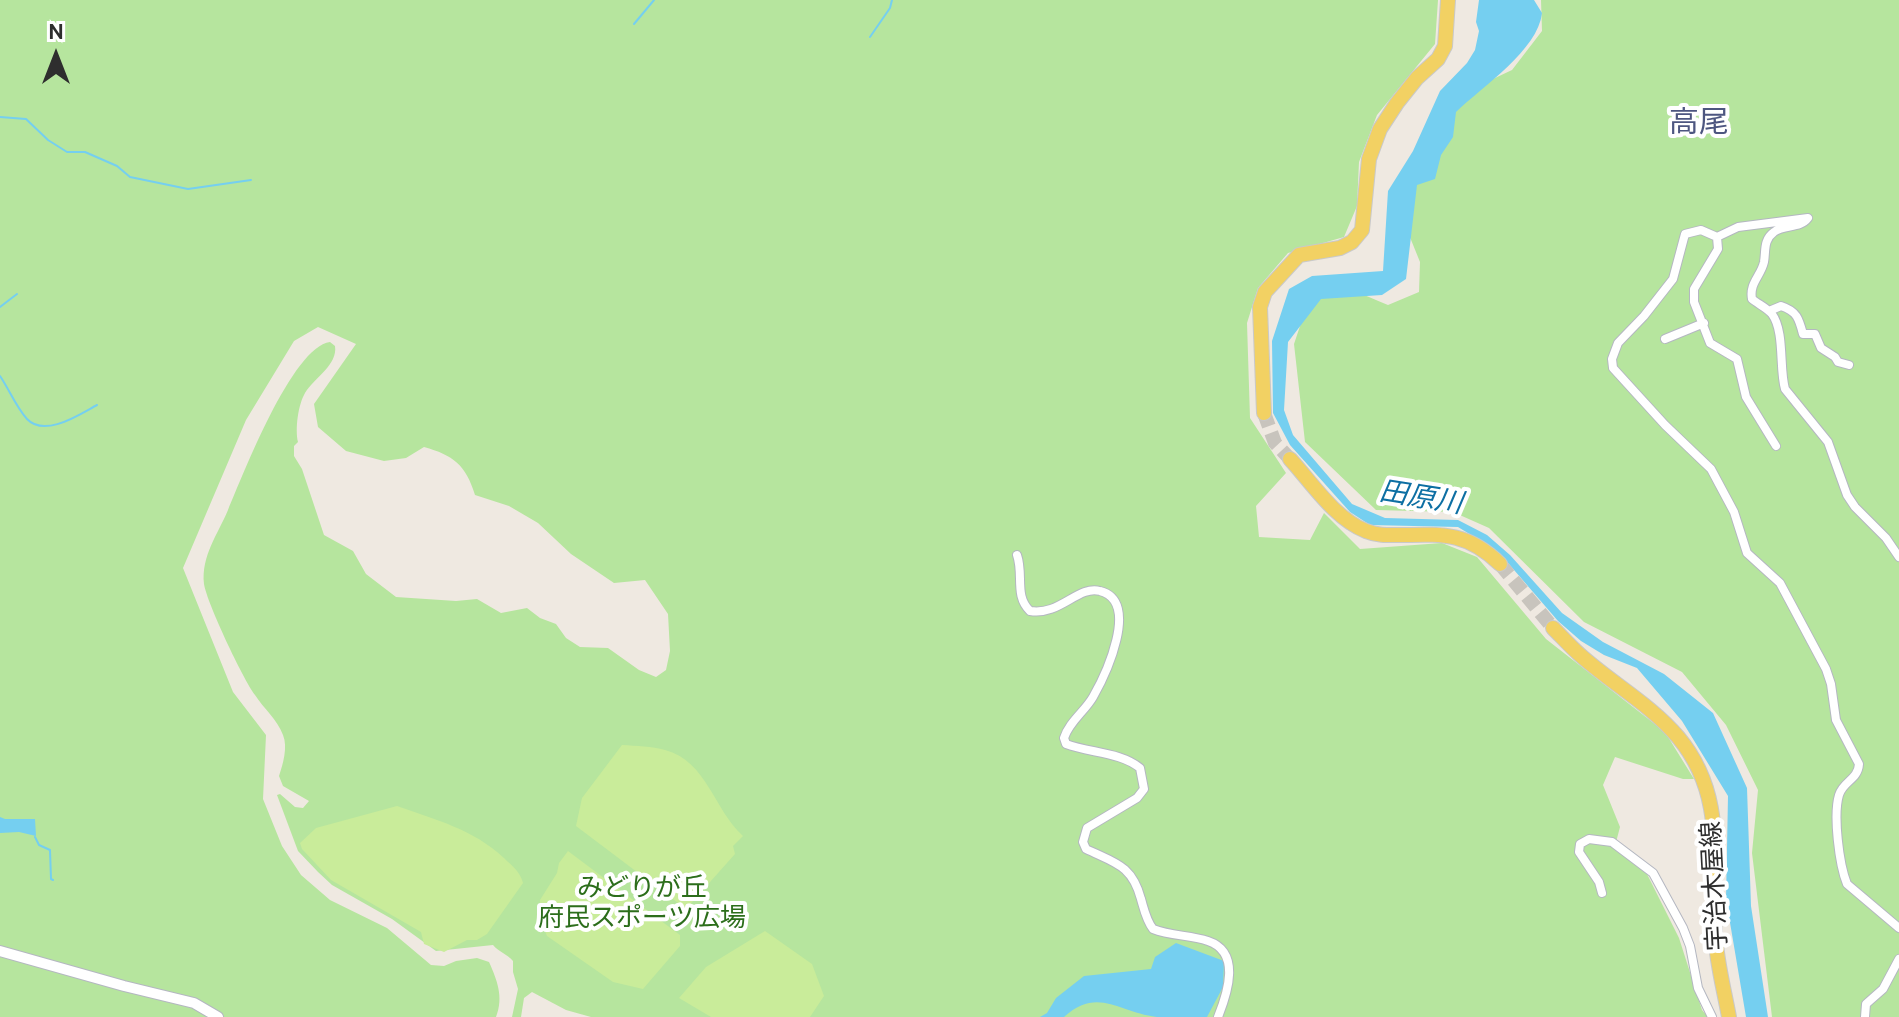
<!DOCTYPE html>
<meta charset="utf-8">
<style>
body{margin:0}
#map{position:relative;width:1899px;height:1017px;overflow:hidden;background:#efe9e1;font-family:Cabin,sans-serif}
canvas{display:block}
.north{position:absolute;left:16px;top:16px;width:80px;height:80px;-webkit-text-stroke:6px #fff;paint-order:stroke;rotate:0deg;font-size:22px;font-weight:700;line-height:32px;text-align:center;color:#2e2e2e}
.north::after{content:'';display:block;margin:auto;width:28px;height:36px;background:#2e2e2e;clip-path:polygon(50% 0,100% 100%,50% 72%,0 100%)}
</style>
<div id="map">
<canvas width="1899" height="1017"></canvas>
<div class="north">N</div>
</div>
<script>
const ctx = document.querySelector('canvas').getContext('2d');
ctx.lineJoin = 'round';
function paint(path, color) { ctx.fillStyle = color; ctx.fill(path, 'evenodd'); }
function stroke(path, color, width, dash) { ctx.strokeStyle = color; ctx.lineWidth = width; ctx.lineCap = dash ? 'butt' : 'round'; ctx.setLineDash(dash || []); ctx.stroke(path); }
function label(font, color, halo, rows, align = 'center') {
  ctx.font = font + ' Cabin,"Noto Sans JP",sans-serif'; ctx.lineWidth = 8; ctx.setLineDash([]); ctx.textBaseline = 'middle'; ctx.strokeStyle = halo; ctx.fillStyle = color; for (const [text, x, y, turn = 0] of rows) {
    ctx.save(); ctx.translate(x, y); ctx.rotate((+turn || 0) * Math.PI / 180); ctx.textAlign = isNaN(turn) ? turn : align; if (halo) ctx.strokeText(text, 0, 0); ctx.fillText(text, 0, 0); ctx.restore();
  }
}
paint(new Path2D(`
 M0,0H1438L1435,44L1377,115L1359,162L1357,206L1344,237L1288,253L1258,288L1247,323L1250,418L1286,473L1256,506L1259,537L1310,540L1324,513L1360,549L1442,543L1477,557L1546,639L1665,732L1694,779H1683L1615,757L1603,785L1620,827L1615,846L1646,872L1679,938L1702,1010L1708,1017H591L566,1010L532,992L524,998L521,1017H512L518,989L513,972V961C507,954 499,952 493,945L436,951L392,919L332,885L318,872L298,851L277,795L280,794L295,807L303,808L309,801L283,786L279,776C283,764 288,747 283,735C277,719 264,709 255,695C243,679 207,603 204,584C201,556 218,534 228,510C243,475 292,347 330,342L335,346C338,365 314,378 305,393C298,405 295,429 298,442L294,446V456L302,469L324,535L353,551L366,574L396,597L456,601L477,599L501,613L527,608L540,618L556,624L566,638L580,647L608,648L639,670L656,677L666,670L670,651L668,614L645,580L614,583L571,554L538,523L509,506L475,495C466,465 453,455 424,447L406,458L384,461L346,451L318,427L314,404L356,344L318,327L294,341L246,420L183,568L233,692L266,735L263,799L282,846L301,875L330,900L387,928L431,965L444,966L456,961L477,958L489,962C497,980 504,997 496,1017H0Z
 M1541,0H1899V1017H1772L1752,853L1758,790L1726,725L1682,672L1584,622L1489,528L1453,512L1376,510L1305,442L1294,344L1307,305C1345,283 1350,289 1388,305L1419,292L1420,262L1401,215L1461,94L1512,70L1542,31Z`), '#b6e59e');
paint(new Path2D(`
 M622,745C636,746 652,746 665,750C707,761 714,810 743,836L733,846L735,854L686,909L576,826L582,798Z
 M397,806C436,820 473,829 504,858C512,866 520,871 523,883L487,934L477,940H467L444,952L424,944L421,932L331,880L302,849L300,843L316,828Z
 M568,851L680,935V946L643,989L613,982L547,936L540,920V900L557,873L559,863Z
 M765,931L812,964L824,996L810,1017H711L679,998L706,967Z`), '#c9ec9a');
paint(new Path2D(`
 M1479,0H1534L1542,13C1538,50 1483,86 1456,112L1453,137L1441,155L1435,179L1417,185L1406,279L1382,295L1321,299L1288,342L1284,410L1293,435L1352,504L1385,518L1458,520L1487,535L1510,555L1562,613L1603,642L1664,674L1713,713L1747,788L1751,906L1768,1017H1746L1726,899L1728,796L1682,721L1637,668L1604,655L1581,641L1558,621L1502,556L1481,541L1458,527L1370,525L1350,512L1290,445L1273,413L1272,341L1289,289L1312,276L1383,271L1388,191L1413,151L1440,91L1467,63L1475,50L1479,31L1476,22Z
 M0,817L5,819H35L36,836L19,832L0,833Z
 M1176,943L1224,961L1223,987L1207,1017C1191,1017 1173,1017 1157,1017C1120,1013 1098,986 1064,1017H1040L1047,1013L1056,998L1084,976L1151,969L1155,957Z`), '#75cff0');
stroke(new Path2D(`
 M634,24L654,0
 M870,37L890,8L892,0
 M0,117L26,119L48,140L67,152H85L117,166L130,177L188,189L251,180
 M0,307L17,294
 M0,376C9,389 16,407 27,419C45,438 80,414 97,405
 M35,837L39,845L50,850L51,879L53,880`), '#75cff0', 2);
stroke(new Path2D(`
 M1264,413L1275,443L1290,459
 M1500,564L1553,628`), '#c8c4bd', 14, [14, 7]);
const minor = new Path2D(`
 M1717,237L1718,249L1694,289V302L1710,343L1737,359L1746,397L1776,446
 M1769,311L1781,306C1797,311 1799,319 1803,334H1815L1821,348L1835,357L1838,362L1849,365
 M1665,339L1704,323
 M1017,555C1024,575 1014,596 1030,611C1060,616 1078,585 1100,591C1141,601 1105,676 1093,697C1085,711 1069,722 1064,738L1066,744C1090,753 1120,752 1140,768L1144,789L1137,798L1087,828L1083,842L1086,849C1115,863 1132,865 1141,899C1144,909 1146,920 1153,929C1171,936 1190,935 1208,941C1241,952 1228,992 1218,1017
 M1899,557L1886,538L1855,507L1847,495L1828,442L1785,389C1779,368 1785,332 1772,314C1767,308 1758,304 1752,299C1749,283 1761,276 1764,262C1766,251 1763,240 1774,232C1784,224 1800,229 1808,218L1738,227L1717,237L1701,230L1685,234L1673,279L1644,316L1618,343L1612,359L1613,368L1665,425L1711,469L1734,512L1747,553L1780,583L1826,669L1831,684L1836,720L1859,764C1858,780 1843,781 1839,795C1833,815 1839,864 1847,884L1899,928
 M1602,893L1599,882L1579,852L1580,844L1589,839L1612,842L1653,873L1683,928L1690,946L1698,988L1712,1017
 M1865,1017L1866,1004L1883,989L1899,959`);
const tertiary = new Path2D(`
 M0,951L124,986L194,1003L218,1017`);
const primary = new Path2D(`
 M1264,413L1260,307L1265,292L1299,255L1340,248L1352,242L1362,230L1369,159L1380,129L1397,103L1417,78L1438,59L1445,46L1448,0
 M1290,459C1312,483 1335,519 1366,531C1378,536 1390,535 1403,535C1445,534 1468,533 1500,564
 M1553,628C1562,637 1570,646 1579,654C1611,683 1650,704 1678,737C1728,797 1711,862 1715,932C1716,960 1724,989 1729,1017`);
stroke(minor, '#b4b7c1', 10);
stroke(tertiary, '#b4b7c1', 12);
stroke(primary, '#c9c9c9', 16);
stroke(minor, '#fff', 8);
stroke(tertiary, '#fff', 10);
stroke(primary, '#f2d163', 14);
label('26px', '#2e2e2e', '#fff', [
 ["宇治木屋線",1715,886,-93]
]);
label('26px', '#2c6e1b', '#fff', [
 ["みどりが丘",642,888],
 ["府民スポーツ広場",642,918]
]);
label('italic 28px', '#0d6fa3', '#fff', [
 ["田原川",1421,498,9]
]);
label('30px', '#4d5680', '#fff', [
 ["高尾",1699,123]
]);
</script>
